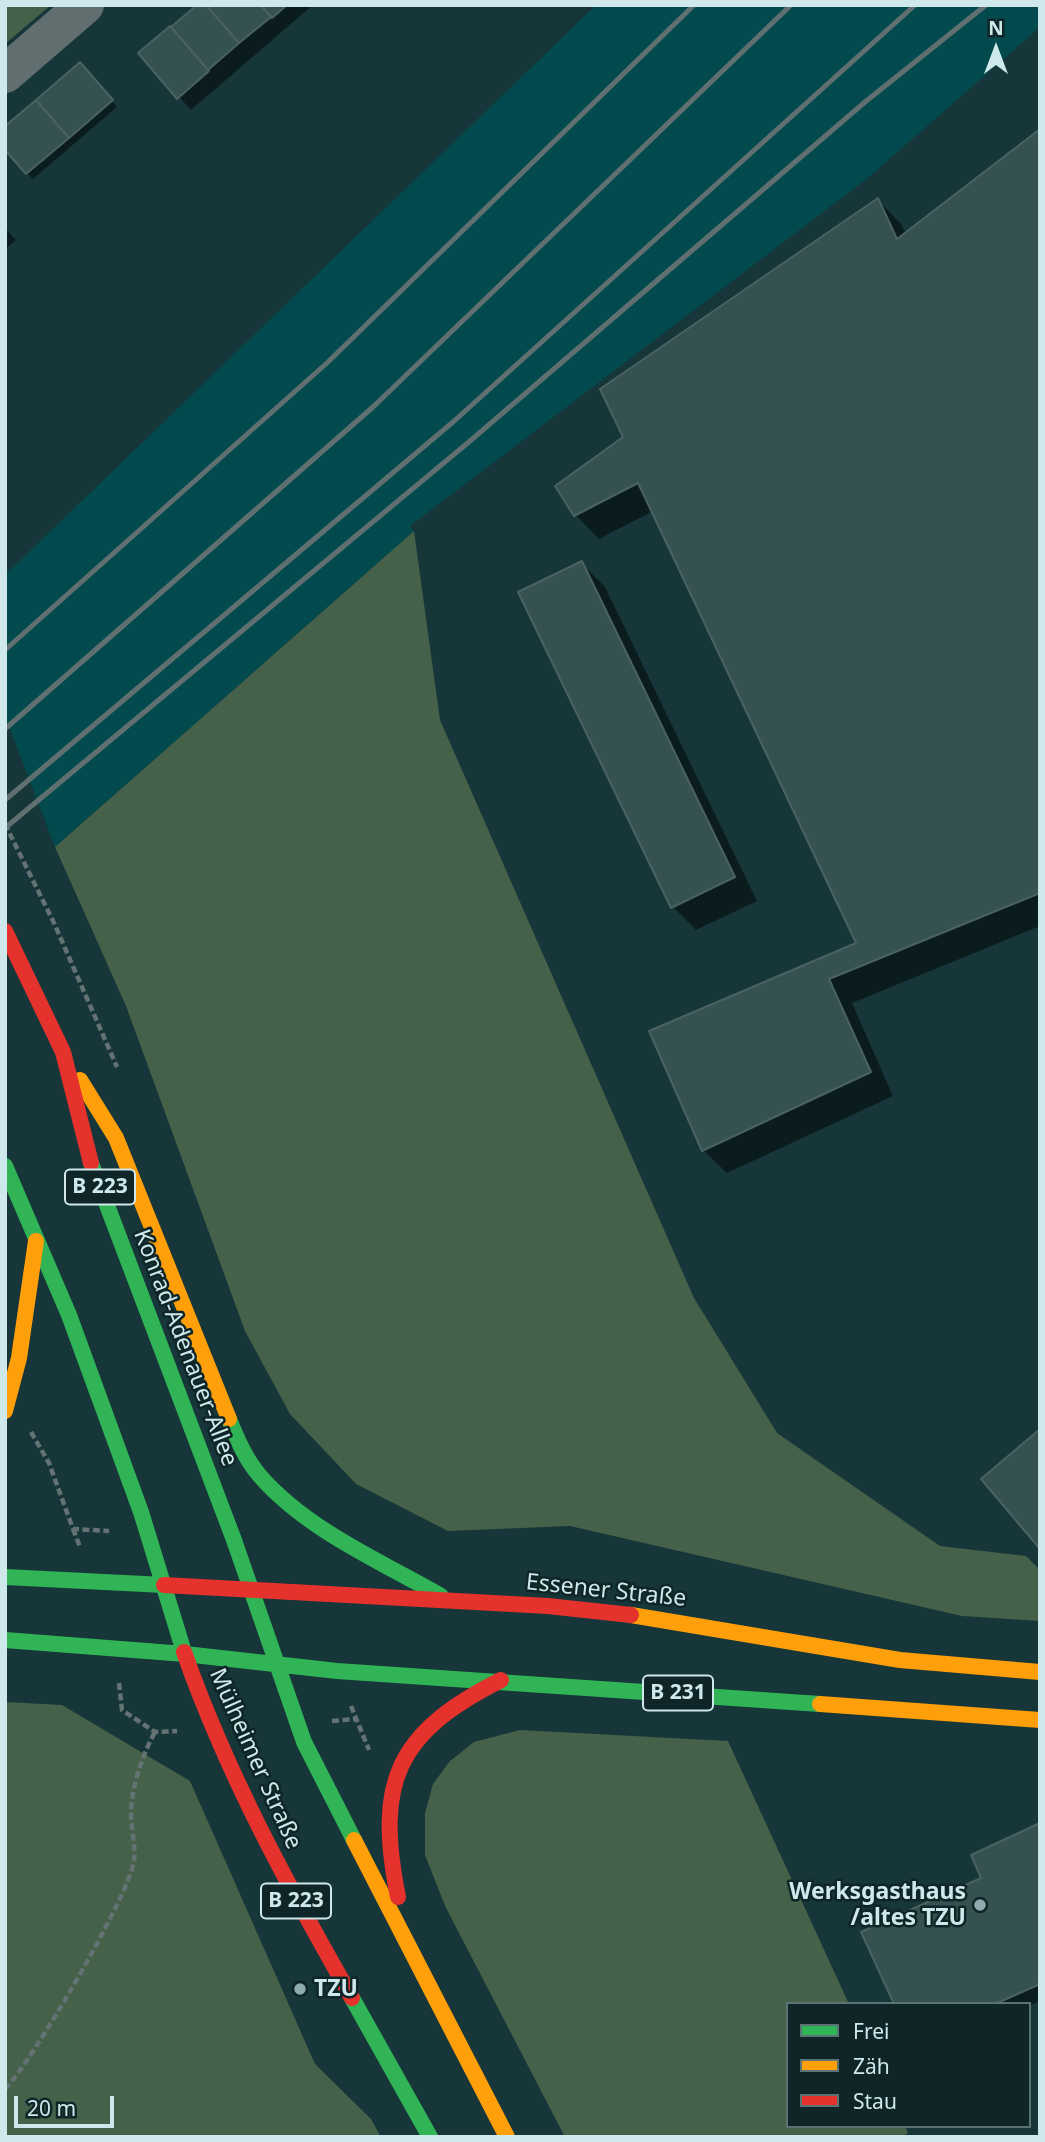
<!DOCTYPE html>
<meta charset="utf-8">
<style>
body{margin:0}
#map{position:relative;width:1045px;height:2142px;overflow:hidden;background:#163639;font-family:"Noto Sans",sans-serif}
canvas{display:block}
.frame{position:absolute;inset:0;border:7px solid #cee8eb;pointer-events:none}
.legend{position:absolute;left:786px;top:2002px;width:245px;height:126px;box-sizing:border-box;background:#0f2527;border:2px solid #5b7375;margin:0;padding:9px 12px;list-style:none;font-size:21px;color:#cee8eb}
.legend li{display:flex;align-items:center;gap:14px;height:35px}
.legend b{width:35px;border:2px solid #5b7375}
.north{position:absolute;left:961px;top:14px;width:70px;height:70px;-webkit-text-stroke:5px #0f2527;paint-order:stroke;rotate:0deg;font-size:19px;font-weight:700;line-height:28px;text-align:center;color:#cee8eb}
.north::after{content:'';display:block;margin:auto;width:24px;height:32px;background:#cee8eb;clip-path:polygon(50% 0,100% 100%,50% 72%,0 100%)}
.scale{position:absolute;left:14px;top:2096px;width:100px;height:32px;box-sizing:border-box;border:4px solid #cee8eb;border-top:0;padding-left:9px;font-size:21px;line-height:24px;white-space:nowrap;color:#cee8eb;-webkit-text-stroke:5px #0f2527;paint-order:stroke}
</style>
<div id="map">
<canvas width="1045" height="2142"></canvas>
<div class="frame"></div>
<ul class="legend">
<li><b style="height:9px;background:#30b455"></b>Frei</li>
<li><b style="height:9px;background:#ff9f0a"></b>Zäh</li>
<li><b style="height:9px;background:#e5322d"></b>Stau</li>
</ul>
<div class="north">N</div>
<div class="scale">20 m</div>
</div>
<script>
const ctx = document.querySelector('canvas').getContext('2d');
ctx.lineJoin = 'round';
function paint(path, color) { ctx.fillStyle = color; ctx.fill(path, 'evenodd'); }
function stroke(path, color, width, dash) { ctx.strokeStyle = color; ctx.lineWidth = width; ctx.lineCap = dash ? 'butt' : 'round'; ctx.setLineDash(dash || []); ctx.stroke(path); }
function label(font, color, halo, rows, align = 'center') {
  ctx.font = font + ' "Noto Sans",sans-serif'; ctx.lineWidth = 5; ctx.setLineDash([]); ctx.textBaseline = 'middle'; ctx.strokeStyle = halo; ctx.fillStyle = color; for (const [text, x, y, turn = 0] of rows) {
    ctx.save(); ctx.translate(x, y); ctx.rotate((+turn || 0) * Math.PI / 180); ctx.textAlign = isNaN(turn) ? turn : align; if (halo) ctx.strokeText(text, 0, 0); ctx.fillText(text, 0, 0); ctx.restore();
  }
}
paint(new Path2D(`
 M596,5H1040V27L868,178L410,526L414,531L55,847L5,716V575Z`), '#034a4f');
paint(new Path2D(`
 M5,5H51L5,44Z
 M414,531L440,720L694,1298L777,1433L940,1546L1026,1556L1040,1570V1621L962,1616L570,1526L448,1531L356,1484L290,1414L245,1331L126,1006L55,847Z
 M5,1702L62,1705L190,1781L315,2064L371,2119L381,2137H5Z
 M520,1730L728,1741L849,2004H788V2126H905L908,2133L902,2137H565L446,1908L425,1855V1813L433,1784L450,1761L474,1742Z`), '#456149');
paint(new Path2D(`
 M197,5H313L191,110L140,53Z
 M86,70L117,107L33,179L27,173Z
 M1040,131V926L852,1003L893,1096L727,1173L703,1150L652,1032L858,944L653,511L599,539L576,515L625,438L878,200L901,224L906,234Z
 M5,228L16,240L5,249Z
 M581,563L605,587L757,901L696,930L672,906Z
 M1040,1825V2001L1029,2006L895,2004L984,1879Z`), '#0007');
const building = new Path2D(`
 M197,5H206L239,43L208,70L171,27Z
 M206,5H261L271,17L239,43Z
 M261,5H287L272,18Z
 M170,26L209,71L177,99L138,53Z
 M80,62L113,100L69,138L36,100Z
 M36,100L69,138L26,174L5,150V126Z
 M1040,129V893L829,979L871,1072L702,1151L649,1031L856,943L638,483L574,516L555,486L623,437L600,389L878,198L897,239Z
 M582,561L735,877L671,908L518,592Z
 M1040,1429V1549L981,1479Z
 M1040,1823V1984L995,2004H894L861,1932L981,1878L971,1855Z`);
paint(building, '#365151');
stroke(building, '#4a6262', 2);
stroke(new Path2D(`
 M5,824L54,923L117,1067
 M31,1432L49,1463L73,1529L109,1531
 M73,1529L80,1547
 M119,1683L122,1710L155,1732L177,1731
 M351,1706L369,1750
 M332,1721L356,1719
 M5,2089C32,2062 129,1896 134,1861C136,1846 131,1829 131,1813C132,1785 142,1756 155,1732`), '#647274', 4.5, [7, 3.5]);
stroke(new Path2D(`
 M5,74L85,5`), '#616f70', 38);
stroke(new Path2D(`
 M91,1163L234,1540L304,1742L354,1840
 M5,1166L69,1315L141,1512L184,1652
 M229,1419C237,1439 246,1460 260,1476C307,1530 380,1561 441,1596
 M5,1577L164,1585
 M5,1640L185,1654
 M185,1654L337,1671L820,1704
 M352,1998L430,2137`), '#30b455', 16);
stroke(new Path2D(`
 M80,1080L116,1138L229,1419
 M5,1411L19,1358L36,1241
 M631,1615L900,1660L1040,1672
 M820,1704L1040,1720
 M354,1840L507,2137`), '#ff9f0a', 16);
stroke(new Path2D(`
 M5,931L63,1052L91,1163
 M164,1585L548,1606L631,1615
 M184,1652C227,1774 288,1886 352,1998
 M398,1897C375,1782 396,1733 501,1680`), '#e5322d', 16);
stroke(new Path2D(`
 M5,650L328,362L694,5
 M5,729L373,407L791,5
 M5,800L453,422L915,5
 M5,828L470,441L865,102L986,5`), '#607071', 5);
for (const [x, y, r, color] of [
 [980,1905,7,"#8eaaad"],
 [300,1989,7,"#8eaaad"]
]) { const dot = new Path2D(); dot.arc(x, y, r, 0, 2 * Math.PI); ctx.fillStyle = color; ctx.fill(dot); stroke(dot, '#0f2527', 2.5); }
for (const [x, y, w] of [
 [100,1187,70],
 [678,1693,70],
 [296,1901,70]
]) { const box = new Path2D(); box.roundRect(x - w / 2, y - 17.5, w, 35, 5); ctx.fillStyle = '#0f2527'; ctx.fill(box); stroke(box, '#cee8eb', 2); }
label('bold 21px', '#cee8eb', null, [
 ["B 223",100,1187],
 ["B 231",678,1693],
 ["B 223",296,1901]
]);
label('23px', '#cee8eb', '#0f2527', [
 ["Konrad-Adenauer-Allee",185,1348,69],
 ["Essener Straße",606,1591,6],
 ["Mülheimer Straße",255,1759,66]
]);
label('bold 23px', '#cee8eb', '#0f2527', [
 ["Werksgasthaus",966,1892],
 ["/altes TZU",966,1918],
 ["TZU",314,1989,"left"]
], 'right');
</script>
